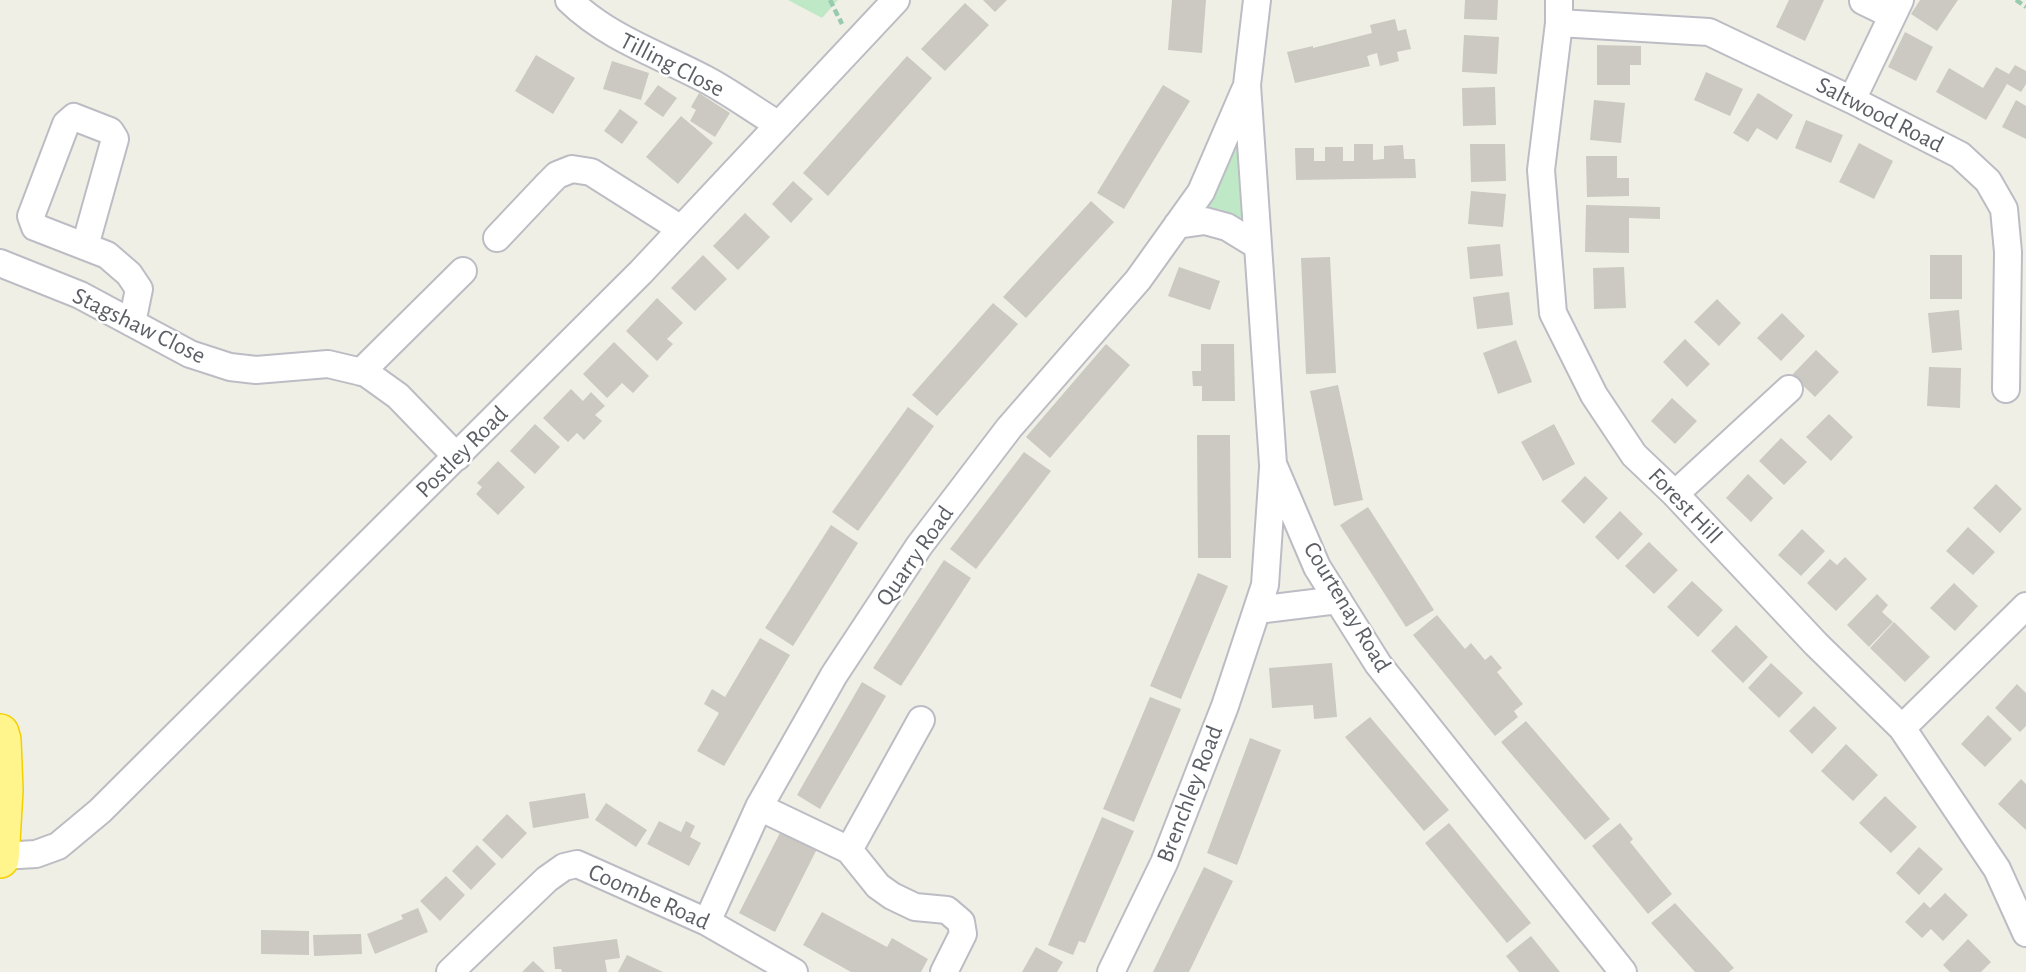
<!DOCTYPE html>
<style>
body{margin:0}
canvas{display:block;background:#f0efe5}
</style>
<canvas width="2026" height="972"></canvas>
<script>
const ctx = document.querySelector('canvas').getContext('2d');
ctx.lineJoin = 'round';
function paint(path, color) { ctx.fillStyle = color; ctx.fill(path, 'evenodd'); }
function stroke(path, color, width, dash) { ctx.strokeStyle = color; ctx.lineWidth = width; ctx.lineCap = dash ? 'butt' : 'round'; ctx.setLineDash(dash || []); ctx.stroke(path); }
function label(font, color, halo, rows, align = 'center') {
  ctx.font = font + ' "Alegreya Sans",sans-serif'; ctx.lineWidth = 5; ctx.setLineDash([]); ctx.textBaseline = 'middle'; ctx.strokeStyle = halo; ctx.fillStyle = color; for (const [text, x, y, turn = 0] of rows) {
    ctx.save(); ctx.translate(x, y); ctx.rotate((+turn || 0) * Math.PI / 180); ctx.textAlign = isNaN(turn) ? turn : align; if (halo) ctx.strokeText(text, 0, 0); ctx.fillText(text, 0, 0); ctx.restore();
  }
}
paint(new Path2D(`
 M788,0H838L822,18Z
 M1242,127L1245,224L1219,209H1204Z`), '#bfe9c6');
paint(new Path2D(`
 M983,0H1007L995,12Z
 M1172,0H1206L1202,53L1168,50Z
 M1465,0H1498L1497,20L1464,19Z
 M1789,0H1824L1805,41L1776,27Z
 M1920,0H1958L1937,31L1911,14Z
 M965,3L989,25L945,71L921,49Z
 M1395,19L1398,31L1406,29L1411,49L1397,52L1399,61L1380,66L1377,53L1367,56L1370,66L1295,83L1287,52L1313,46V48L1372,33L1370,25Z
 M1905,32L1933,47L1916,81L1888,67Z
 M1464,35L1499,37L1497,74L1462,72Z
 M1597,45L1641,46V65H1630V85H1597Z
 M536,55L575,78L553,114L515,91Z
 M907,56L932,78L828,196L803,173Z
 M612,61L649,73L641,100L603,89Z
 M2015,65L2026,71V84L2021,92L2007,84L1986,120L1936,92L1949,68L1983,88L1996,67L2009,74Z
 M1706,72L1743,89L1730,116L1694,100Z
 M658,85L677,98L663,117L644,104Z
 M1163,85L1190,101L1124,209L1097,193Z
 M1495,87L1496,125L1463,126L1462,88Z
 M699,93L730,113L715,137L690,121L696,110L691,107Z
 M1758,93L1793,115L1777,140L1757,128L1748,142L1733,133Z
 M1594,100L1625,103L1621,143L1590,140Z
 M2016,100L2026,106V139L2002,127Z
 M620,109L638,122L622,144L604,131Z
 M681,116L713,143L678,184L646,157Z
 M1806,120L1843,135L1831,163L1795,148Z
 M1859,143L1893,161L1874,199L1839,182Z
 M1354,144H1373V160L1384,159V146L1403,145L1404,159H1415L1416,178L1296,180L1295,148H1314V161H1325V147H1343V161H1354Z
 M1470,144H1505L1506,181L1471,182Z
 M1586,156H1617V178H1629V196L1587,197Z
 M793,181L813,199L791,223L772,204Z
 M1471,191L1506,194L1503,227L1468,224Z
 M1091,201L1114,222L1026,318L1003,297Z
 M1586,205L1660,207V219L1629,218V253L1585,252Z
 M745,213L770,237L738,270L713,246Z
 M1500,244L1503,276L1470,279L1467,247Z
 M703,255L727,279L695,311L671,288Z
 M1930,255H1962V299H1930Z
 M1330,257L1336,373L1306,374L1301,258Z
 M1179,267L1220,281L1210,310L1168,296Z
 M1624,267L1626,308L1594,309L1593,268Z
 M1509,292L1513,325L1477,329L1473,297Z
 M657,298L683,323L667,339L673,344L657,361L626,331Z
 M1717,299L1741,323L1719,346L1694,322Z
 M993,303L1018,324L937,416L912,395Z
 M1959,310L1962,350L1932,353L1928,313Z
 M1782,313L1805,336L1781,361L1757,338Z
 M1685,339L1710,364L1687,387L1663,362Z
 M1516,340L1532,382L1498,394L1483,353Z
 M614,342L649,376L633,393L622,383L607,398L583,374Z
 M1106,344L1130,365L1050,458L1026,437Z
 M1201,344H1234L1235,401H1202V386H1193L1192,371H1201Z
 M1816,350L1839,372L1815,397L1792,375Z
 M1929,367L1961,368L1960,408L1927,406Z
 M1338,385L1363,500L1334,506L1310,391Z
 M571,389L583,401L591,392L605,406L595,415L602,421L584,440L577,433L568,442L543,418Z
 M1672,398L1697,421L1675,444L1651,421Z
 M908,407L934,426L858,531L832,512Z
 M1829,414L1853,437L1831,461L1806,437Z
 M535,424L560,447L535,474L510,451Z
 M1554,424L1575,464L1543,481L1521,442Z
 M1197,435H1230L1231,558H1198Z
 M1781,438L1807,462L1784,485L1759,461Z
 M1024,452L1051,471L976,569L950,549Z
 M498,461L525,487L498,515L476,494L482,487L477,483Z
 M1748,474L1773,498L1751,522L1726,498Z
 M1585,476L1608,498L1584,524L1561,501Z
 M1996,484L2022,509L2000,533L1973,508Z
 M1368,507L1434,610L1406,627L1340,525Z
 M1620,511L1643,534L1618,560L1595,537Z
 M831,525L858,543L793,646L765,628Z
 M1968,527L1995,552L1973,575L1946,551Z
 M1802,529L1825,551L1801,576L1778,555Z
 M1649,542L1678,570L1654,594L1625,566Z
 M1845,557L1867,579L1836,611L1807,583L1830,559L1837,565Z
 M944,560L971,578L901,686L873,668Z
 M1198,573L1228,586L1181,699L1150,686Z
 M1692,581L1723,610L1698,637L1667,607Z
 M1954,583L1978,606L1955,631L1930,608Z
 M1877,594L1888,605L1882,612L1893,622L1869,647L1847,625Z
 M1437,615L1465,649L1471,643L1485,660L1491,655L1502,668L1497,672L1523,704L1514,711L1518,717L1495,736L1413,635Z
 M1894,622L1930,657L1905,682L1870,648Z
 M1736,625L1768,657L1743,683L1711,651Z
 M760,638L790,655L724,766L697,751L719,713L704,704L712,689L725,697Z
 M1332,663L1337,717L1314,719L1313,705L1272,708L1269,668Z
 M1771,663L1803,693L1779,718L1748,688Z
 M862,682L886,696L820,809L797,795Z
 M2017,684L2026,693V726L2020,732L1995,708Z
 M1150,697L1181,709L1134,822L1103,809Z
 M1814,706L1837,728L1812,754L1789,731Z
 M1988,715L2012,739L1985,767L1961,744Z
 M1370,717L1449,810L1424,831L1345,737Z
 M1526,721L1610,819L1585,840L1501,742Z
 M1250,738L1281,750L1237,865L1207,853Z
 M1846,744L1878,775L1853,801L1821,771Z
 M2021,779L2026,784V830L1998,804Z
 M585,793L589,818L533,828L529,802Z
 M1885,796L1917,827L1891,853L1859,823Z
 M606,803L647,830L636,847L595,820Z
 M507,814L527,833L502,859L482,840Z
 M1102,817L1134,831L1085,943L1079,941L1073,955L1048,945Z
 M659,821L681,832L686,821L695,826L690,837L701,843L689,866L647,844Z
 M1449,823L1531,923L1507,943L1425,843Z
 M1620,823L1633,839L1630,842L1672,894L1648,914L1592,846Z
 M783,827L819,845L775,932L739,913Z
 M477,845L496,864L471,890L452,871Z
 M1919,847L1943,869L1919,895L1896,873Z
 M1204,867L1233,881L1189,972H1153Z
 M446,876L465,895L440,921L420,901Z
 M1945,893L1968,915L1943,941L1931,929L1922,938L1905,922L1924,902L1930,908Z
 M1675,903L1734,968L1729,972H1695L1651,923Z
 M418,908L428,932L375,954L367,934L403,919L401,915Z
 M822,912L887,947L892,938L928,959L921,972H851L803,945Z
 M261,930L309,931V955L261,954Z
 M361,934L362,954L314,956L313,935Z
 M1531,936L1560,972H1519L1506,956Z
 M617,939L620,958L605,960L607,972H562L561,969H555L553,947Z
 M1968,939L1991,962L1981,972H1950L1943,965Z
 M1036,947L1063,962L1057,972H1022Z
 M627,955L663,972H618Z
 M533,961L545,972H522Z`), '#cbc9c1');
const minor = new Path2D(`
 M569,0C608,38 658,54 705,79C730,92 754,110 779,125
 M1257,0L1247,85L1273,464L1317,567L1378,664L1623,972
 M1559,0V23L1541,170L1553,313L1594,395L1634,455L1675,494L1816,644L1902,728L1997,869L2026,933
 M1863,1L1892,15
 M1559,23L1709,32L1852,100L1960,155L1988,181L2004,209L2008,252L2006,389
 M1852,100L1900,0
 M1177,225L1205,221L1227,227L1258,246
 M497,238L548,184L557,175L572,169L591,172L681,229
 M85,246L115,139L110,131L74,117L66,124L31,216L35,227L107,255L129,274L139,289L132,323
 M0,263L80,295L190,354L230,367L256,370L328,364L366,373L398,396L457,457
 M361,372L463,271
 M1675,494L1789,389
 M1257,610L1338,600
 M1902,728L2026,606
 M759,807L849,850L878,886L892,896L915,907L947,910L961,922L963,934L944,972
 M849,850L921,720
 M1,856L36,854L58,846L100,811L641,272L896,0
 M707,922L759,807L834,675L919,546L1009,428L1138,280L1201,192L1245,90
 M450,972L547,879L564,867L577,864L707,922L794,972
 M1111,972L1164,863L1225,706L1265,585L1273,468`);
const highway = new Path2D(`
 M0,733L2,740L4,790L0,859`);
stroke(minor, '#bcbdc4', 30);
stroke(highway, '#f4d000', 40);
stroke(new Path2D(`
 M830,0L842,24
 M2016,0L2026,7`), '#98caae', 4.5, [7, 3.5]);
stroke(minor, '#fff', 26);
stroke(highway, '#fff58c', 37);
label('24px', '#5c5f66', '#fff', [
 ["Tilling Close",672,65,27],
 ["Saltwood Road",1880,115,27],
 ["Stagshaw Close",139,326,26],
 ["Postley Road",462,452,-45],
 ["Forest Hill",1685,506,46],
 ["Quarry Road",915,556,-55],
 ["Courtenay Road",1347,607,59],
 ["Brenchley Road",1190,794,-69],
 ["Coombe Road",649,897,24]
]);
</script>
